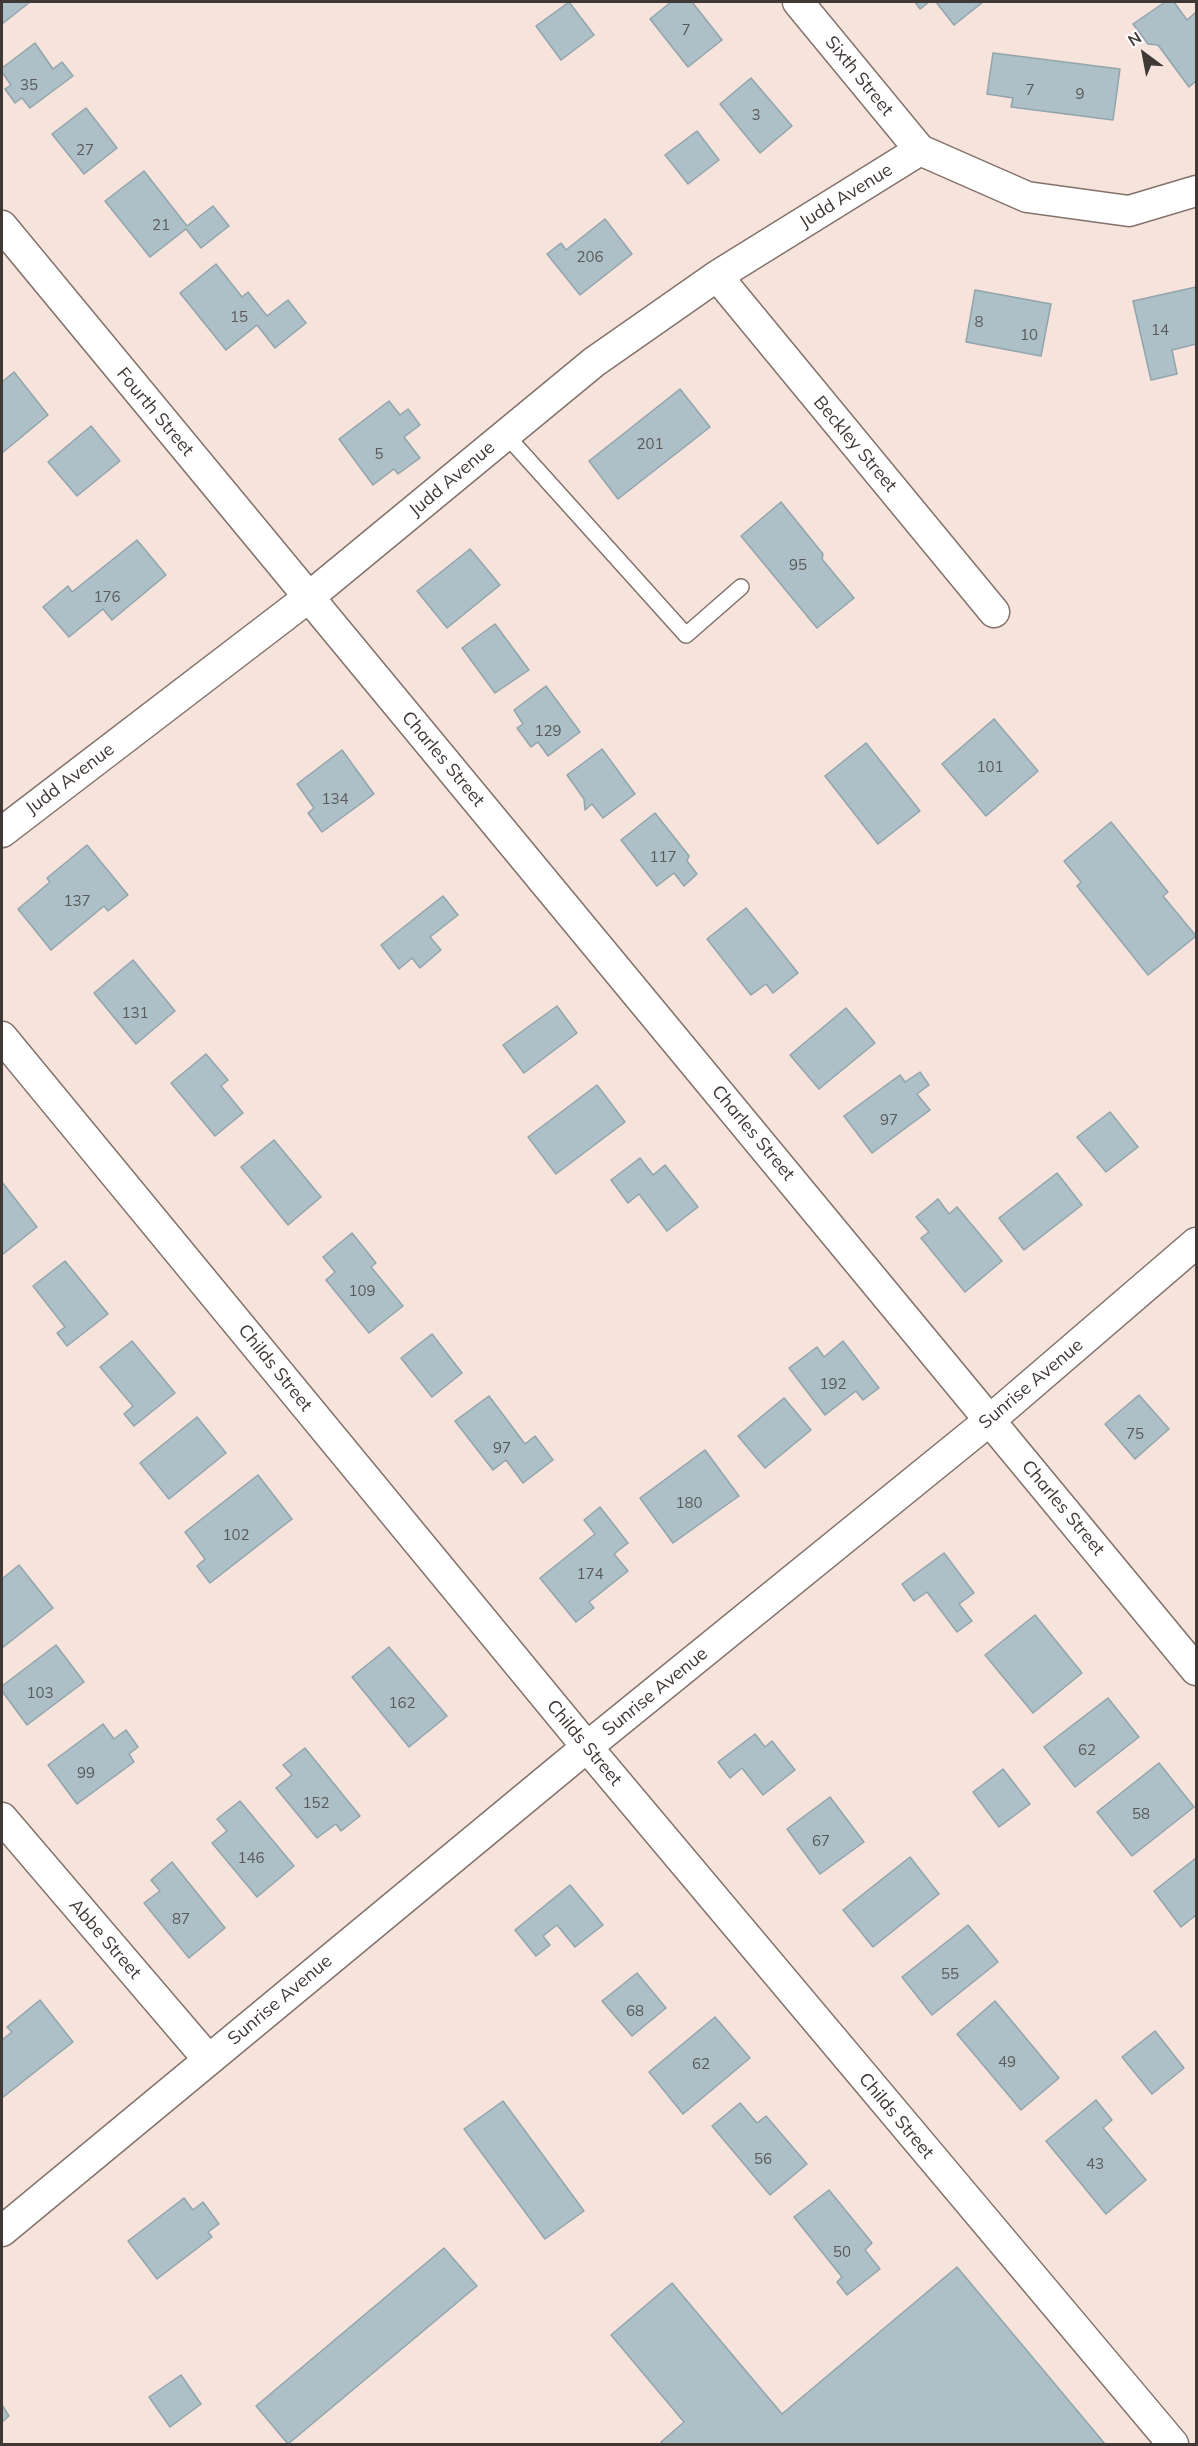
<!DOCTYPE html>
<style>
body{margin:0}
#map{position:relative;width:1198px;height:2446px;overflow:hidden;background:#f6e3db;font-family:Mulish,sans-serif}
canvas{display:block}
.frame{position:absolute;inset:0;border:3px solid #3f3835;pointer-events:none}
.north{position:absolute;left:1114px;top:24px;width:60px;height:60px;-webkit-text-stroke:4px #fff;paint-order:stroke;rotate:328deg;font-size:16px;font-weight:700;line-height:24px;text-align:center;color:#3f3835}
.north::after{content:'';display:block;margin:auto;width:21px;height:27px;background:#3f3835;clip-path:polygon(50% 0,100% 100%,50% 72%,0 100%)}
</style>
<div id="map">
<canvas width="1198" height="2446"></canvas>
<div class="frame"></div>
<div class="north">N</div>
</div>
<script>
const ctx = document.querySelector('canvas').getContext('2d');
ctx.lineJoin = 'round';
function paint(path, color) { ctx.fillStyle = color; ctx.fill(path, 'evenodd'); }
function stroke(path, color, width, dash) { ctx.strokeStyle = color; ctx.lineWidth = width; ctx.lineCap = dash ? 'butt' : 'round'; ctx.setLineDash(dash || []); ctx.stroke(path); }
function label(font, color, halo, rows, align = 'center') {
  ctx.font = font + ' Mulish,sans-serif'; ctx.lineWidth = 6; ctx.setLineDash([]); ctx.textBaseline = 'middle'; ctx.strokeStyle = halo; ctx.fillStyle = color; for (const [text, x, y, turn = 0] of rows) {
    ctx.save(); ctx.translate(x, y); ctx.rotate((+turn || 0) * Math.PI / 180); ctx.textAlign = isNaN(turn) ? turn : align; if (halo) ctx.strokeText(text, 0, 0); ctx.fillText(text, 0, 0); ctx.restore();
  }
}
const building = new Path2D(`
 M2,2H30L2,24Z
 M569,2L594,35L561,60L536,26Z
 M671,2H692L722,40L688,67L650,19Z
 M915,2H929L920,9Z
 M936,2H983L954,25Z
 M1165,2H1174L1187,20L1196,12V81L1189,87L1158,45L1148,44L1133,24Z
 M35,43L53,69L62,62L73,76L30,108L22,98L15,103L5,89L11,85L2,72V68Z
 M993,53L1120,69L1113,120L1011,107L1013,98L987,94Z
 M751,78L792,126L760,153L720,104Z
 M86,108L117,148L84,174L52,134Z
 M697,131L719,160L688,184L665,155Z
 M144,171L187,226L213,206L229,226L201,248L186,229L150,257L105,201Z
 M605,219L632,254L580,295L547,254L561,243L566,250Z
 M216,264L242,297L248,292L267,316L288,300L306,323L275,348L257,325L226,350L180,293Z
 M1196,287V344L1172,350L1177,374L1151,380L1133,301Z
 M975,290L1051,304L1041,356L966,342Z
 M14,372L48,415L2,453V382Z
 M680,389L710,427L618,499L589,461Z
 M389,401L400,415L408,409L420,425L404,437L420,458L398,474L394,469L373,485L339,439Z
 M91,426L120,461L77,496L48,462Z
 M781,502L823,554L822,559L854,598L817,628L741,536Z
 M137,540L166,575L112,620L103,609L69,637L43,607L68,586L72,592Z
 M470,549L500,585L447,628L417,591Z
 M495,624L529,670L495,693L462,648Z
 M546,686L580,732L548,756L538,742L531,747L517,728L523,724L514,710Z
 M994,719L1038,771L986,816L942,764Z
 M866,743L920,811L878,844L825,776Z
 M602,749L635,794L603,818L592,804L585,810L584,799L567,775Z
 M342,750L374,794L322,832L308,813L314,808L297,784Z
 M655,813L689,856L687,861L697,874L684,886L674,873L657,886L621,840Z
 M1111,822L1168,892L1163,896L1196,936L1148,975L1077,886L1081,882L1064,861Z
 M87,845L128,895L108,911L104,906L51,950L18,909L50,882L47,878Z
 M443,896L458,915L430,937L441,950L420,968L412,958L399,969L381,945Z
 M746,908L798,973L773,993L766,984L751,995L707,939Z
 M133,960L175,1011L136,1044L94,993Z
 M557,1006L577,1033L524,1073L503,1045Z
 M846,1008L875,1043L819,1089L790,1055Z
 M206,1054L228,1080L221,1086L243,1113L215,1136L171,1083Z
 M920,1072L929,1085L917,1094L930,1110L872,1153L844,1116L900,1075L905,1082Z
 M597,1085L625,1122L556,1174L528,1137Z
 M1110,1112L1138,1147L1106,1172L1077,1137Z
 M274,1140L321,1197L288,1225L241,1167Z
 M640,1158L653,1175L665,1165L698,1207L667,1231L639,1194L628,1203L611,1180Z
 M1057,1173L1082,1205L1024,1250L999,1218Z
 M2,1182L37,1227L2,1255Z
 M938,1199L949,1214L957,1207L1002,1261L965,1292L921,1238L929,1232L916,1217Z
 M352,1233L376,1263L371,1267L403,1306L369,1333L326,1280L335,1272L323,1257Z
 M65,1261L108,1314L67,1346L57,1333L65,1327L33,1286Z
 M432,1334L462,1373L432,1397L401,1358Z
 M132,1341L175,1393L134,1426L124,1414L133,1406L100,1367Z
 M843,1341L879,1388L863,1400L856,1391L825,1415L789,1368L817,1347L824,1357Z
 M1139,1395L1169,1429L1135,1459L1105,1424Z
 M489,1396L525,1444L535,1436L553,1460L523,1483L506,1460L493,1470L455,1421Z
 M784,1398L811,1430L765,1468L738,1436Z
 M197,1417L226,1453L169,1499L140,1463Z
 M705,1450L739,1496L673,1543L640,1498Z
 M258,1475L292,1519L210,1583L197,1566L205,1559L185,1532Z
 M600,1507L628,1543L614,1554L628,1571L589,1602L594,1608L576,1622L540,1578L595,1534L584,1520Z
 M944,1553L974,1593L959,1604L972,1621L957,1632L927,1592L914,1601L902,1584Z
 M19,1565L53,1608L2,1648V1579Z
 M1035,1615L1082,1673L1033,1713L985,1655Z
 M56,1645L84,1682L27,1725L2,1691V1686Z
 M389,1647L447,1716L409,1747L352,1677Z
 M1108,1698L1139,1737L1075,1787L1044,1747Z
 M103,1724L114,1739L126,1730L138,1747L129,1754L134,1762L77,1804L48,1765Z
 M755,1734L765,1747L772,1741L795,1770L763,1795L742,1768L730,1778L718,1762Z
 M305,1748L360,1816L341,1831L336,1824L317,1838L276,1788L292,1775L283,1765Z
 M1159,1763L1194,1807L1132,1856L1097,1812Z
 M1003,1769L1030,1804L999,1827L973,1792Z
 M830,1797L864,1842L820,1874L787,1829Z
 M240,1801L294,1866L257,1897L212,1843L227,1831L217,1819Z
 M910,1857L939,1894L873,1947L843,1910Z
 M1196,1858V1915L1181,1927L1154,1891Z
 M172,1862L225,1928L189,1958L144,1903L160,1891L151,1880Z
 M570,1885L603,1925L575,1947L557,1925L543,1936L550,1945L536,1956L515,1930Z
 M968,1925L998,1962L932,2015L902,1977Z
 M637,1973L666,2008L632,2036L602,2001Z
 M40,2000L73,2042L2,2098V2040L12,2032L7,2027Z
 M995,2001L1059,2078L1021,2110L957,2034Z
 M715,2017L750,2058L683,2114L649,2072Z
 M1155,2031L1184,2068L1152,2094L1122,2057Z
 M1096,2100L1112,2120L1103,2128L1146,2180L1106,2214L1046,2141Z
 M503,2101L584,2211L545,2239L464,2129Z
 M740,2103L757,2123L766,2116L807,2164L770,2195L712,2126Z
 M829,2190L872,2243L865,2250L880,2269L847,2295L837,2282L842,2277L794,2217Z
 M184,2198L193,2210L203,2202L219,2224L208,2232L212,2237L157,2279L128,2241Z
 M444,2248L477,2286L288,2444L256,2406Z
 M957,2267L1105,2444H663L661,2442L684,2422L611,2335L672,2283L782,2414Z
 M181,2375L201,2404L170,2427L149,2397Z
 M2,2405L9,2416L2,2422Z`);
paint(building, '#adbfc7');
stroke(building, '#92a4ac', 1.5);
const service = new Path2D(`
 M506,435L686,635L741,587`);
const minor = new Path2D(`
 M798,2L920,150L1027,197L1129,211L1196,191
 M2,226L1196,1670
 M717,276L994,612
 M2,832L309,597L594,362L717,276L920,150
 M2,1037L587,1747L1173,2444
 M2,1818L208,2059
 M2,2231L587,1747L990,1420L1196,1243`);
stroke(service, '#82726b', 18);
stroke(minor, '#82726b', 33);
stroke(service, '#fff', 15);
stroke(minor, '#fff', 30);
label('15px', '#5a5a5a', null, [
 ["7",686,30],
 ["35",29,85],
 ["7",1030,90],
 ["9",1080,94],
 ["3",756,115],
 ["27",85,150],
 ["21",161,225],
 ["206",590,257],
 ["15",239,317],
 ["8",979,322],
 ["14",1160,330],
 ["10",1029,335],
 ["201",650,444],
 ["5",379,454],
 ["95",798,565],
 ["176",107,597],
 ["129",548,731],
 ["101",990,767],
 ["134",335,799],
 ["117",663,857],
 ["137",77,901],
 ["131",135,1013],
 ["97",889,1120],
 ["109",362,1291],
 ["192",833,1384],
 ["75",1135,1434],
 ["97",502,1448],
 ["180",689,1503],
 ["102",236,1535],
 ["174",590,1574],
 ["103",40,1693],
 ["162",402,1703],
 ["62",1087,1750],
 ["99",86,1773],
 ["152",316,1803],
 ["58",1141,1814],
 ["67",821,1841],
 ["146",251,1858],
 ["87",181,1919],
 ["55",950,1974],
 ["68",635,2011],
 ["49",1007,2062],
 ["62",701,2064],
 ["56",763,2159],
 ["43",1095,2164],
 ["50",842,2252]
]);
label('18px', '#3f3835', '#fff', [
 ["Sixth Street",859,76,51],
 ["Judd Avenue",846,196,-32],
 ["Fourth Street",155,412,50],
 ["Beckley Street",855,444,50],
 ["Judd Avenue",452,479,-40],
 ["Charles Street",443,759,50],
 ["Judd Avenue",70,779,-37],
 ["Charles Street",753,1133,50],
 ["Childs Street",275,1368,51],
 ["Sunrise Avenue",1031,1384,-40],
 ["Charles Street",1063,1508,50],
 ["Sunrise Avenue",655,1692,-39],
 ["Childs Street",584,1743,50],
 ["Abbe Street",105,1939,49],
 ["Sunrise Avenue",280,2000,-40],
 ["Childs Street",896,2116,50]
]);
</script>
